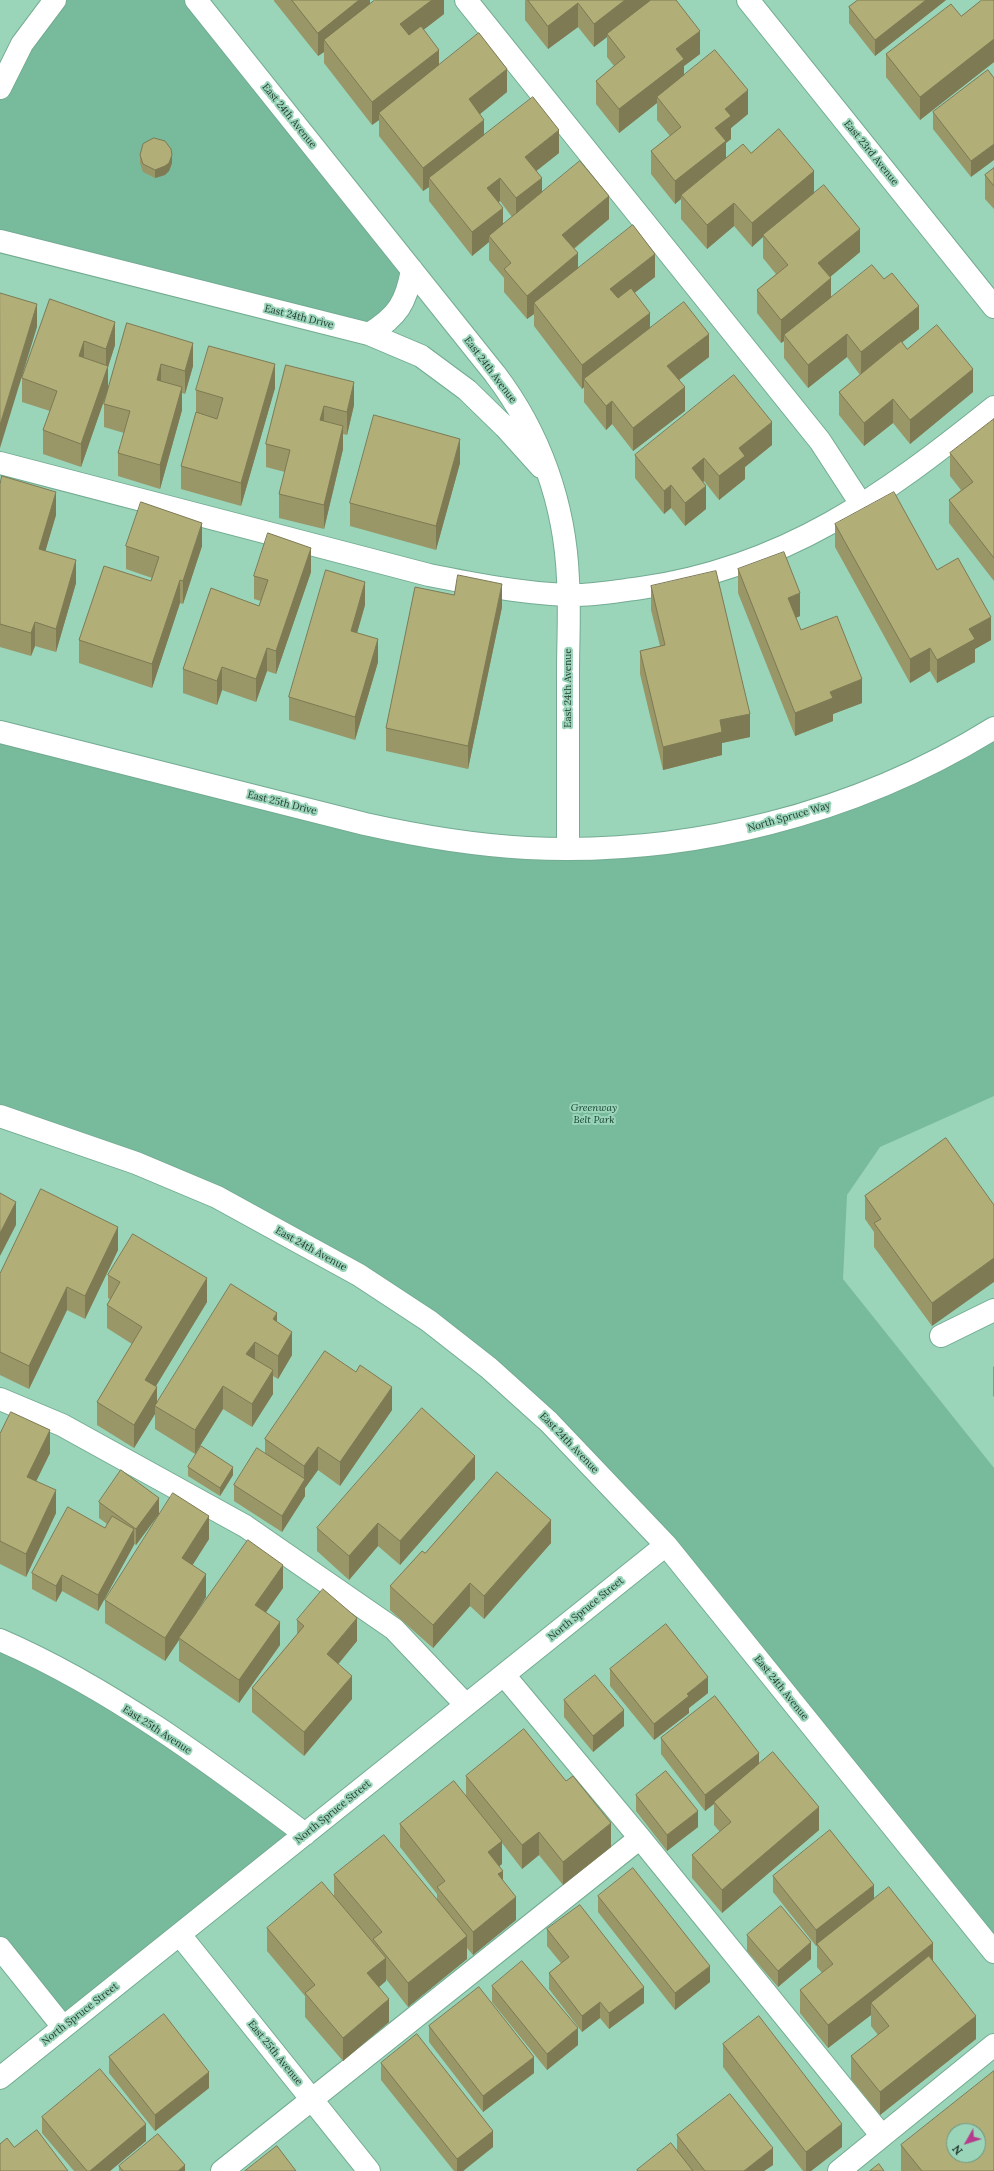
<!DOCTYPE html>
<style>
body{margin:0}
#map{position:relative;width:994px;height:2171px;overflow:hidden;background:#9ad4b9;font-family:Lora,serif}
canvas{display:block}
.north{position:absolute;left:946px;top:2123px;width:40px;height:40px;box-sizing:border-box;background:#9ad4b9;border:1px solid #6a9782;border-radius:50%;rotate:231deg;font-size:11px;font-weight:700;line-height:16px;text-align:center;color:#233b30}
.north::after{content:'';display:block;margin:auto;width:14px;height:18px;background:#b63b8c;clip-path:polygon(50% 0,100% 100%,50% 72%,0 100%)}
</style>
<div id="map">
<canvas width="994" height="2171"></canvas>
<div class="north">N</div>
</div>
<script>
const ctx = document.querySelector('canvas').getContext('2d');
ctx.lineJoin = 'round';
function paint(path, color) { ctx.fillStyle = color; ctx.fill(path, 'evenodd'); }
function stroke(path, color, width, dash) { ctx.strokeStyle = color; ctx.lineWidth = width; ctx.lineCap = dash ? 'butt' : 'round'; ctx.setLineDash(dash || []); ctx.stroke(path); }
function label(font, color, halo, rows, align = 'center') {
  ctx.font = font + ' Lora,serif'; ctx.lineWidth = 4; ctx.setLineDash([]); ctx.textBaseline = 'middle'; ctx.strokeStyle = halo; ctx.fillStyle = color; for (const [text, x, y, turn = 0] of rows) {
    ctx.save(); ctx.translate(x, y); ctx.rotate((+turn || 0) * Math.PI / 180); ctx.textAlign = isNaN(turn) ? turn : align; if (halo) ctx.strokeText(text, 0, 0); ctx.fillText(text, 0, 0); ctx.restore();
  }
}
paint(new Path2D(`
 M55,0H196L412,270L369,334L0,241V88Z
 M994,726V1096L880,1147L847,1195L843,1279L994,1468V1953L666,1545L437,1327L217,1197L0,1118V730L365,824L568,849L704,837L837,803Z
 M0,1640L305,1834L63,2027L0,1948Z`), '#78ba9c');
const minor = new Path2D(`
 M196,0L495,374C540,433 565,504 568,579C570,610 568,642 568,673C568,732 568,790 568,849
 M466,0L820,441L861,504
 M748,0L994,307
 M0,88L22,44L55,0
 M0,241L369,334L421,356L467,390L505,427L541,467
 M369,334C398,316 406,303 412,270
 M0,463L429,575C474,584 520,593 567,595C591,596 617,591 641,588C786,567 883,496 994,407
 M0,732L365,824C419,836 472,845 527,848C689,856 856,814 994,728
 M0,1116L136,1163L217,1197L359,1275L429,1321L489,1368L549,1422L666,1545L994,1952
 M941,1336L994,1310
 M0,1399L62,1425L245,1526L394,1629L466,1705
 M0,1640C109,1687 211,1763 305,1834
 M504,1675L640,1838L882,2136
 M180,1935L369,2171
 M0,1948L63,2027
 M0,2078L666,1545
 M222,2171L640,1838
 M839,2171L994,2045`);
stroke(minor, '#73ac92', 24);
stroke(minor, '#fff', 22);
paint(new Path2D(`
 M274,0H370V4L444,0V14L423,30L439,65L507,92L480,114L484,135L559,153L536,171L542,192L609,219L574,249L578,268L655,277L634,293L650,328L709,357L679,380L685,411L633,451L612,424L606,430L584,402V387L582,389L534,326V314L527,319L504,292V278L489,260V242L472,256L429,201V187L423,191L379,136V120L372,125L324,63V52L318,56L274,1ZM500,201L512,217L503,225L499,202Z
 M525,0H676L700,54L684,66V75L748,114L731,128V139L726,143V158L751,153L814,193L860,252L830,277L831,297L919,329L902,342L907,349L973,392L910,444L893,423L864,446L839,415V392L860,375L847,357L808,388L784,358V341L781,343L757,313V290L776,274L763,258V237L752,247L734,226L707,249L681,219V199L675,204L651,174V151L670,136L657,120V103L619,133L596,104V81L614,66L607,57V37L594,47L578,27L548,49L525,20Z
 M858,0H946L875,56L849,23V7Z
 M994,0V62L920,120L886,77V54Z
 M988,70L971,177L933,129V112Z
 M140,155L172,163L169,171L165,175L155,178L143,172L140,163Z
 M994,168V209L985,199V175Z
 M50,299L115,345L108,367V389L81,467L43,454V430L50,411L22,402V378Z
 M127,323L193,366L185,394L182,393V410L160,489L118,476V453L124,433L104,427V404Z
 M286,365L354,405L347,435L343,434V449L324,529L279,518V494L285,472L266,467V444Z
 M275,388L241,506L181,489V466L196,413V390Z
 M994,419V581L949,523V500L961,490L950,476V453Z
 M772,445L745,467V479L719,500L704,481L703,482L706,509L685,526L671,508L664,514L635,478V455Z
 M460,463L436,550L350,526V503Z
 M0,485L56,515L45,551L76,583L56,652L35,646L31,656L0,647Z
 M835,524L937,570L991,640L975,649V662L937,683L930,671L910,683L835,547Z
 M126,546H202L183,604L180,603L152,688L79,663V640L151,581L152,578L126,569Z
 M738,569L800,616L796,618L801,630L862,703L833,714V721L795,736L738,593Z
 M311,572L276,674L267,671L256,702L222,690L217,705L183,693V669L259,606L261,601L254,599V576Z
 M651,586L750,737L722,743V755L663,770L640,674V651L660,646L651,610Z
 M365,605L357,633L378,662L355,740L289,720V697Z
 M502,607L468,769L386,751V728Z
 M946,1138L932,1326L874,1247V1232L865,1219V1196Z
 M118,1250L85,1319L67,1310L29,1389L0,1375V1274Z
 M108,1275L207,1302L156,1386L157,1402L277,1322L292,1355L278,1379L273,1376V1394L252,1427L223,1409L195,1454L155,1429V1414L134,1448L97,1425V1402L132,1344L107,1328V1305L110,1299L108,1298Z
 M994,1366V1397L993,1396V1367Z
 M392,1410L340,1486L318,1470L305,1488V1496L282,1532L234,1501V1485L265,1453V1439Z
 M0,1434L50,1453L36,1481L56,1513L26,1577L0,1564Z
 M188,1467L233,1475L220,1496L188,1476Z
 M475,1479L400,1565L378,1546L349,1580L317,1551V1528Z
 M99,1502L159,1514L136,1545L134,1544L98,1611L62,1591L56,1602L32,1589V1573L105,1528L107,1524L99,1518Z
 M209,1539L192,1565L206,1597L196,1613L283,1588L266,1612L280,1645L239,1703L179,1661V1640L165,1661L105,1623V1600Z
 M551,1543L484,1619L470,1606L433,1648L390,1610V1586L425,1553Z
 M297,1620L357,1641L338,1664L352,1699L304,1756L252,1712V1688L297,1635Z
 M610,1669L708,1693L689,1708V1713L654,1740L610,1686Z
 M564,1700L624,1726L593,1752L564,1717Z
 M661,1738L759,1764L819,1830L722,1913L692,1878V1855L720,1832L714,1825V1804L705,1811L661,1754Z
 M466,1776L611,1847L563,1885L539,1855L522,1869L502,1843V1864L499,1866L503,1880L516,1920L473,1955L467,1948V1959L408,2007L386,1979V1981L379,1987L389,2022L343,2061L305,2017V1996L267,1951V1928L334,1897V1875L437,1900V1894L400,1847V1824L466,1796Z
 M636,1795L698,1827L667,1851L636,1811Z
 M773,1876L874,1899L933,1961L976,2039L880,2115L851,2079V2056L878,2035L871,2026V2015L828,2048L800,2013V1990L822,1973L817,1967V1946H816L773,1892Z
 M598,1896L710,1982L675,2010L598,1912Z
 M547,1929L644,2003L609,2029L600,2018L582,2032L549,1989V1973L561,1963L547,1946Z
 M747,1935L811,1959L778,1987L747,1951Z
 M492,1986L578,2045L547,2070L492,2002Z
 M429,2026L534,2073L483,2112L429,2042Z
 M723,2044L842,2147L811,2171H803L723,2067Z
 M109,2057L209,2088L155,2131L109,2073Z
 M381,2063L493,2147L463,2171H454L381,2080Z
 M42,2117L146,2141L110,2171H74L42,2133Z
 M677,2135L773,2165L764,2171H637V2170L677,2151Z
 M901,2145L994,2171H901Z
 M119,2166L185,2171H119Z`), '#999667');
paint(new Path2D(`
 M359,0H370V15L324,40V52L318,56V33Z
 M432,0H444V14L400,48V24Z
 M625,0H655L607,34V37L594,47V24Z
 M926,0H946L875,56V40Z
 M578,3V27L548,49V26Z
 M700,31V54L684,66V82L657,97V103L619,133V109L676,49Z
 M994,39V62L920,120V97Z
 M439,50V73L379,113V120L372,125V102Z
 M507,69V92L469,123V99Z
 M748,90V114L731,128V139L726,143V164L681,195V199L675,204V181L715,128L725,109Z
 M484,120V143L429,178V187L423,191V168Z
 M559,130V153L525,180V157Z
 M994,144V160L971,177V161Z
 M172,155V163L169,171L165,175L155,178V170Z
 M814,171V194L763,235V237L752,247V223Z
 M500,178V201L487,211V188Z
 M542,178V201L516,222V198Z
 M609,196V219L562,258V235Z
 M734,203V226L707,249V225Z
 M503,208V231L489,236V242L472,256V232Z
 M860,229V252L818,287V263Z
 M578,253V277L534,303V314L527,319V296Z
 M655,254V277L610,312V289Z
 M831,278V302L784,335V341L781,343V320Z
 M37,304V327L0,448V425Z
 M919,306V329L861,375V352Z
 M650,313V336L584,379V387L582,389V365Z
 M115,322V345L108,367V389L81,467V444L106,372V349Z
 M709,334V357L667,389V366Z
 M847,334V357L808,388V365Z
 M84,341V365L79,356Z
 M193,343V366L185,394V371Z
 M161,364V387L157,380Z
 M275,364V388L241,506V483Z
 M973,369V392L910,444V420Z
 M354,382V405L347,435V412Z
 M182,387V410L160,489V465Z
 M685,387V411L633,451V428Z
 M893,399V423L864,446V423Z
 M612,401V424L606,430V406Z
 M324,406V429L320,420Z
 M772,422V445L745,467V479L719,500V476L739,448Z
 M343,426V449L324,529V505Z
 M460,439V463L436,550V526Z
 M704,458V481L692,492V468Z
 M671,485V508L664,514V491Z
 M706,486V509L685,526V503Z
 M56,492V515L39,573V549Z
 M202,523V546L183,604V581Z
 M311,548V572L276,674V651Z
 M76,560V583L56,652V629Z
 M180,580V603L152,688V664Z
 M365,582V605L351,654V631Z
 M502,584V607L468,769V746Z
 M800,593V616L788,621V598Z
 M991,617V640L975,649V662L937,683V660L969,629Z
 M35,622V646L31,656V633Z
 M378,639V662L355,740V717Z
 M267,648V671L256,702V679Z
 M930,648V671L910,683V659Z
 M222,667V690L217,705V681Z
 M862,679V703L833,714V721L795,736V713L830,692Z
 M750,714V737L722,743V755L663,770V747L720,720Z
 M16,1202V1225L0,1256V1233Z
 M118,1227V1250L85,1319V1296Z
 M994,1258V1282L932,1326V1303Z
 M207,1278V1302L145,1404V1380Z
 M67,1287V1310L29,1389V1366Z
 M277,1313V1336L273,1319Z
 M292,1332V1355L278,1379V1356Z
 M255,1342V1365L246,1354Z
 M273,1370V1394L252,1427V1404Z
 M223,1386V1409L195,1454V1430Z
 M157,1387V1407L155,1406V1414L134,1448V1425Z
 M392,1387V1410L340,1486V1462Z
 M50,1430V1453L27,1500V1477Z
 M318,1447V1470L305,1488V1496L282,1532V1516L304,1481V1466Z
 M475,1456V1479L400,1565V1541Z
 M233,1467V1475L220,1496V1488Z
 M56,1490V1513L26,1577V1554Z
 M159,1498V1514L136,1545V1529Z
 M209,1516V1539L182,1582V1558Z
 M551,1520V1543L484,1619V1596Z
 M378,1523V1546L349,1580V1556Z
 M134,1529V1545L98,1611V1595Z
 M283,1565V1588L255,1628V1605Z
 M206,1574V1597L180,1639L179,1638V1640L165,1661V1638Z
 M62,1575V1591L56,1602V1586Z
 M470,1583V1606L433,1648V1625Z
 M357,1618V1641L327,1678V1654Z
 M280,1622V1645L239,1703V1680Z
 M352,1676V1699L304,1756V1732Z
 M708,1677V1693L689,1708V1713L654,1740V1724L687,1694Z
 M624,1710V1726L593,1752V1736Z
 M759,1753V1769L714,1802V1804L705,1811V1795Z
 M819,1807V1830L722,1913V1890Z
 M698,1811V1827L667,1851V1835Z
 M611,1823V1847L563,1885V1862Z
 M539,1832V1855L522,1869V1845Z
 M502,1841V1864L488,1875V1852Z
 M503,1871V1894L498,1874Z
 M874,1885V1901L817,1944L816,1946V1930Z
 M516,1897V1920L473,1955V1932Z
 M467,1936V1959L408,2007V1983Z
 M811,1942V1959L778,1987V1971Z
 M933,1943V1967L871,2003V2015L828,2048V2025Z
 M386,1958V1981L367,1997V1973Z
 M710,1966V1982L675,2010V1993Z
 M644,1987V2003L609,2029V2013Z
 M389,1999V2022L343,2061V2038Z
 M600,2002V2018L582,2032V2016Z
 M976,2016V2039L880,2115V2092Z
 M578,2028V2045L547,2070V2054Z
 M534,2057V2073L483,2112V2096Z
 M209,2072V2088L155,2131V2115Z
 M146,2124V2141L110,2171H90Z
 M842,2124V2147L811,2171H806V2152Z
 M493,2131V2147L463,2171H457V2159Z
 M773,2148V2165L764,2171H744Z
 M185,2165V2171H178Z`), '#7d7a54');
const building = new Path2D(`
 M292,0H359L318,33Z
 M375,0H432L400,24L409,35L421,26L439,50L372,102L324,40Z
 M528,0H625L594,24L578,3L548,26Z
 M651,0H676L700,31L676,49L684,59L619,109L596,81L625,57L607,34Z
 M858,0H926L875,40L849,7Z
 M982,0H994V39L920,97L886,54L951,4L961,16Z
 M479,33L507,69L469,99L484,120L423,168L379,113Z
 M715,50L748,90L725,109L731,116L715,128L726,141L675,181L651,151L681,127L657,97Z
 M988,70L994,78V144L971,161L933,112Z
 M533,97L559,130L525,157L542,178L516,198L500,178L487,188L503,208L472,232L429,178Z
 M779,129L814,171L752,223L734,203L707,225L681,195L743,144L751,153Z
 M154,138L165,141L171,149L172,155L169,163L165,166L155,170L143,164L140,155L143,144Z
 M580,161L609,196L562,235L578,253L527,296L504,269L511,263L489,236Z
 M994,168V186L985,175Z
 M824,185L860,229L818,263L831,278L781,320L757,290L788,265L763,235Z
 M633,225L655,254L610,289L618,298L631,288L650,313L582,365L534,303Z
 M872,265L884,279L892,273L919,306L861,352L847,334L808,365L784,335Z
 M0,293L37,304L0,425Z
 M50,299L115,322L106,349L84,341L79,356L108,366L81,444L43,430L57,391L22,378Z
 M684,302L709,334L667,366L685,387L633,428L612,401L606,406L584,379Z
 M127,323L193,343L185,371L161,364L157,380L182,387L160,465L118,453L130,411L104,404Z
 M937,325L973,369L910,420L893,399L864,423L839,392L901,341L907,349Z
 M209,346L275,364L241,483L181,466L196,412L217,419L223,398L196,390Z
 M286,365L354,382L347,412L324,406L320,420L343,426L324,505L279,494L290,450L266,444Z
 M734,375L772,422L739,448L745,456L719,476L704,458L692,468L706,486L685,503L671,485L664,491L635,455Z
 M374,415L460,439L436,526L350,503Z
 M994,419V558L949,500L973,482L950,453Z
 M2,476L56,492L39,549L76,560L56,629L35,622L31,633L0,624V485Z
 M894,492L937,570L958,558L991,617L969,629L975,639L937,660L930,648L910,659L835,524Z
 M141,502L202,523L183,581L180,580L152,664L79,640L104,566L151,581L159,557L126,546Z
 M268,533L311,548L276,651L267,648L256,679L222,667L217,681L183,669L211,588L259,606L268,580L254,576Z
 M784,552L800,593L788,598L801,630L837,616L862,679L830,692L833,698L795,713L738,569Z
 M326,570L365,582L351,631L378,639L355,717L289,697Z
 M716,571L750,714L720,720L722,732L663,747L640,651L665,645L651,586Z
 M458,575L502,584L468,746L386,728L415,587L454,595Z
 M946,1138L994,1205V1258L932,1303L874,1223L881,1219L865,1196Z
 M41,1189L118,1227L85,1296L67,1287L29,1366L0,1352V1274Z
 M0,1193L16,1202L0,1233Z
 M133,1234L207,1278L145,1380L157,1387L134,1425L97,1402L142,1327L107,1305L120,1282L108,1275Z
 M231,1284L277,1313L273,1319L292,1332L278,1356L255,1342L246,1354L273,1370L252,1404L223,1386L195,1430L155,1406Z
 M325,1351L356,1372L360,1365L392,1387L340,1462L318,1447L304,1466L265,1439Z
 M422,1408L475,1456L400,1541L378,1523L349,1556L317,1528Z
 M11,1412L50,1430L27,1477L56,1490L26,1554L0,1541V1434Z
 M201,1446L233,1467L220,1488L188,1467Z
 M257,1448L305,1479L282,1516L234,1485Z
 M121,1470L159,1498L136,1529L99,1502Z
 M497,1472L551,1520L484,1596L470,1583L433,1625L390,1586L422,1551L425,1553Z
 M173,1493L209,1516L182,1558L206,1574L165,1638L105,1600Z
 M68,1507L105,1528L112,1516L134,1529L98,1595L62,1575L56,1586L32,1573Z
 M248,1540L283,1565L255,1605L280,1622L239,1680L179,1638Z
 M323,1589L357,1618L327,1654L352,1676L304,1732L252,1688L304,1626L297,1620Z
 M666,1624L708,1677L687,1694L689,1696L654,1724L610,1669Z
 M595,1675L624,1710L593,1736L564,1700Z
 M715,1696L759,1753L705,1795L661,1738Z
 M524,1729L566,1781L573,1776L611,1823L563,1862L539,1832L522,1845L466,1776Z
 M773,1752L819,1807L722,1890L692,1855L731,1822L714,1802Z
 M666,1771L698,1811L667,1835L636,1795Z
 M454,1781L502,1841L488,1852L503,1871L498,1874L516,1897L473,1932L437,1887L445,1881L400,1824Z
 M830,1830L874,1885L816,1930L773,1876Z
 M384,1835L467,1936L408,1983L373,1939L382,1932L334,1875Z
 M633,1868L710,1966L675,1993L598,1896Z
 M322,1882L386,1958L367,1973L389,1999L343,2038L305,1993L315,1985L267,1928Z
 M889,1887L933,1943L828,2025L800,1990L833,1964L817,1944Z
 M580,1905L644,1987L609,2013L600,2002L582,2016L549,1973L569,1957L547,1929Z
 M781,1906L811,1942L778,1971L747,1935Z
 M929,1956L976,2016L880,2092L851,2056L889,2026L871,2003Z
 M522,1961L578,2028L547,2054L492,1986Z
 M479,1987L534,2057L483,2096L429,2026Z
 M164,2014L209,2072L155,2115L109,2057Z
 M759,2016L842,2124L806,2152L723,2044Z
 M417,2034L493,2131L457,2159L381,2063Z
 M100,2069L146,2124L90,2171H87L42,2117Z
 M994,2071V2171H922L901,2145ZM954,2131H978V2155H954Z
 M730,2094L773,2148L744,2171H705L677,2135Z
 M37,2130L68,2171H0V2144L7,2138L14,2147Z
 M158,2134L185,2165L178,2171H123L119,2166Z
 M671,2143L693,2171H638L637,2170Z
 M277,2146L296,2171H245Z
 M879,2164L884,2171H870Z`);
paint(building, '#b2ae78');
stroke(building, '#7d7a54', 1);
label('10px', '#233b30', '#9ad4b9', [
 ["East 24th Avenue",289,116,51],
 ["East 23rd Avenue",871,153,51],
 ["East 24th Drive",299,317,14],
 ["East 24th Avenue",490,370,53],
 ["East 24th Avenue",568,688,-90],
 ["East 25th Drive",282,803,14],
 ["North Spruce Way",789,817,-16],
 ["East 24th Avenue",311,1249,29],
 ["East 24th Avenue",569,1443,46],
 ["North Spruce Street",586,1609,-39],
 ["East 24th Avenue",781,1688,51],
 ["East 25th Avenue",157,1730,33],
 ["North Spruce Street",333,1812,-39],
 ["North Spruce Street",80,2014,-38],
 ["East 25th Avenue",275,2053,51]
]);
label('italic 10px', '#184332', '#9ad4b9', [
 ["Greenway",594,1108],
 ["Belt Park",594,1120]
]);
</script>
